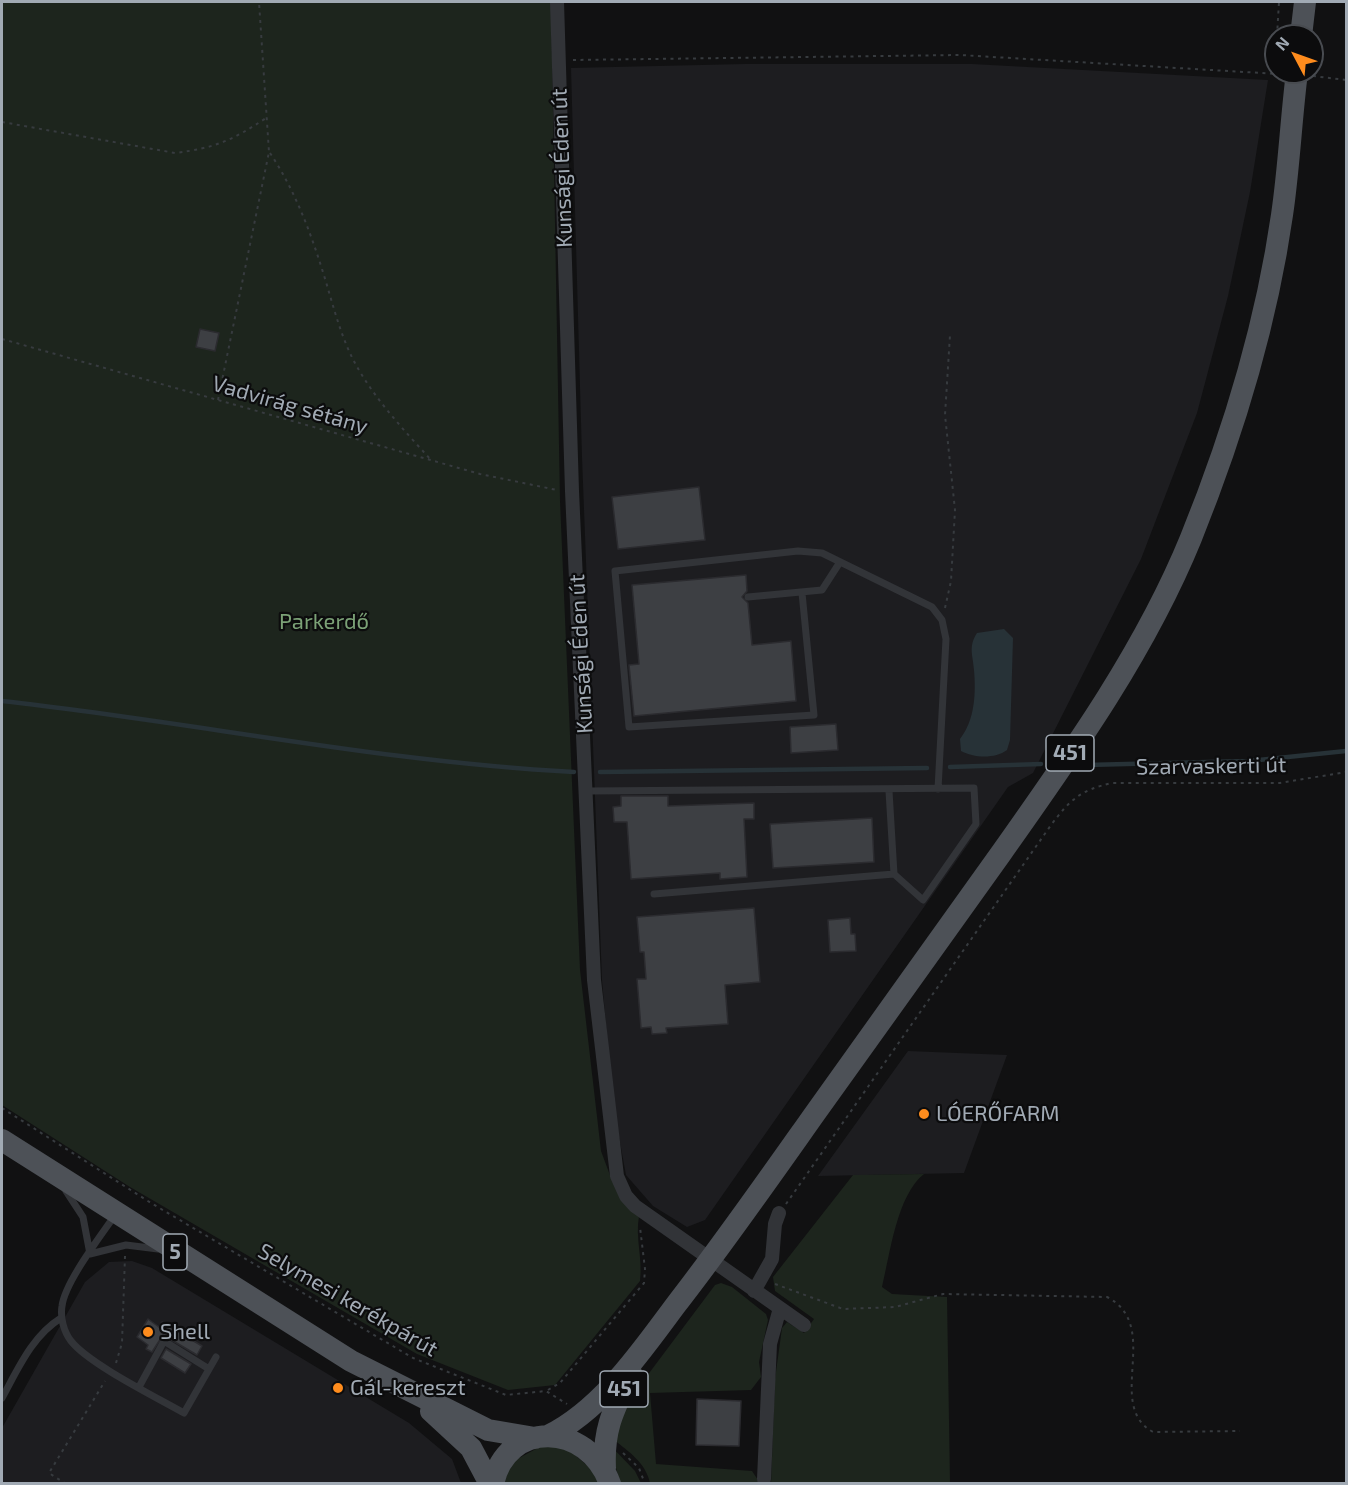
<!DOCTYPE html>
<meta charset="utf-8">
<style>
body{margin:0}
#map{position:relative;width:1348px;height:1485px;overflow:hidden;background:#111112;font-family:"Exo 2",sans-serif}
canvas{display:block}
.frame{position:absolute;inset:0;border:3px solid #a1aab4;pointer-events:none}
.north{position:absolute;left:1264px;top:24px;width:60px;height:60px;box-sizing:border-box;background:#0c0c0d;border:2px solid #484b50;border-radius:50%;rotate:311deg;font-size:16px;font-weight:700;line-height:24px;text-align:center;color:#a1aab4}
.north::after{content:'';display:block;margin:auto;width:21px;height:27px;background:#fe8c1d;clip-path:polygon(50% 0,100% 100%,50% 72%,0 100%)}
</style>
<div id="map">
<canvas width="1348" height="1485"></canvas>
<div class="frame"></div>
<div class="north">N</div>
</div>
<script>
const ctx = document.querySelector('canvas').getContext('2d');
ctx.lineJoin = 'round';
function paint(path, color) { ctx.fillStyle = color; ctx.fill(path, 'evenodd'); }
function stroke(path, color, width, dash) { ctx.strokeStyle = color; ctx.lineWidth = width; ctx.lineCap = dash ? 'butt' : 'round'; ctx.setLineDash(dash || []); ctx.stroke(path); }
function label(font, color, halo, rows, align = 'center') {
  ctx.font = font + ' "Exo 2",sans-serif'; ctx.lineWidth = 4.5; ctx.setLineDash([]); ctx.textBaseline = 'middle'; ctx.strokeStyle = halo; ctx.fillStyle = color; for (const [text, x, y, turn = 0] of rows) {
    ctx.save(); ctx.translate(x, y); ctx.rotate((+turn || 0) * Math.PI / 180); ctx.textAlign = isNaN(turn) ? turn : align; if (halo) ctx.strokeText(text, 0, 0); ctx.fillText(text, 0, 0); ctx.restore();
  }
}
paint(new Path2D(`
 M745,64H972L1268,80L1250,192L1228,296L1197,413L1141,559L1033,773L1008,787L705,1220L687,1227L653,1206L626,1175L613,1104L602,980L582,457L571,68Z
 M908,1051L1007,1055L964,1173L818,1176Z
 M132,1261L152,1268L409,1423L452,1459L461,1483L2,1484V1428L85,1282L109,1262Z`), '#1d1d20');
paint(new Path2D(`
 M2,2H551L560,501L580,970L601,1151L611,1178L639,1216C635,1238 643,1259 640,1281L555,1385L508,1390L417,1354L130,1187L2,1105Z
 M924,1174C897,1195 890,1254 882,1287L892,1294L947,1297L950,1483L771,1484L775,1379L782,1328L787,1322L804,1333L814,1319L775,1291L773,1277L853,1175Z
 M721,1283L732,1287L766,1314L768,1320L759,1362L761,1377L751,1390L650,1393L656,1464L752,1471L760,1483H650C646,1463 629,1452 613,1439L626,1404L715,1285Z
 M556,1438L608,1484H495L501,1468Z
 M610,1445L635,1471L641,1483H620Z`), '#1d251d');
paint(new Path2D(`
 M1004,629L1013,638L1010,740L1007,750C995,759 974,758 961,751L960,739C975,720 976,693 974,670C973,655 968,647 977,633Z`), '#273237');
stroke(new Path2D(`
 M2,701C193,722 382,762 574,772
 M1086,765L1249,761L1346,751
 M950,767L1041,764
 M600,772L927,768`), '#273237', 4.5);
const building = new Path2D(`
 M200,329L219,333L215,351L196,347Z
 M699,487L705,540L618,549L612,497Z
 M746,575L747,591L742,597L748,603L752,645L791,641L796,701L634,716L629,665L639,664L632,585Z
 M836,724L838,750L791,753L790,727Z
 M621,796H668V806L754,803V819H744L747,877L720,879V873L631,879L627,822H614L613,807L621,806Z
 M872,818L874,862L773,868L770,824Z
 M754,908L760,982L725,985L728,1024L666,1028L667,1033L652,1034L651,1027L641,1028L637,979H646L644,952H640L637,917Z
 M850,918L851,934H855L856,951L830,952L828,920Z
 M148,1319L159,1327L162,1322L202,1346L197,1355L163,1335L152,1352L146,1349L148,1345L137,1337Z
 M166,1349L191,1364L185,1373L161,1358Z
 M697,1399L741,1401L739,1446L696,1445Z`);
paint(building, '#3d3f43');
stroke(building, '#2b2b2f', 1.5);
stroke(new Path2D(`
 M1277,36L1279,2
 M573,60L960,55L1278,74
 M1275,74L1276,56
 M1313,76L1346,80
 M2,122L175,153C215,148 233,140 266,118
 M270,153C294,189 309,228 322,269C331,297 337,324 349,351C367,391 402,428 431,460
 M2,339L480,474L557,490
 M218,400L269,152L259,2
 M945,608L951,581L955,510L945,415L950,335
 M2,1108L151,1203L413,1358L506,1395L546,1391L567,1404
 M786,1204L1051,825C1070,800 1080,790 1112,783H1280L1346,772
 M775,1284L843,1309L895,1307L943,1294L1107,1297C1163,1326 1104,1405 1153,1432L1240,1431
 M116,1363L122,1343L125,1256
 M548,1390L560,1383L644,1283L645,1269L640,1227
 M623,1453L639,1468L645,1484
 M66,1484L49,1473L105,1381`), '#373b3f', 2, [3, 4.5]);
stroke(new Path2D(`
 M802,593L814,715L629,727L615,571L798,551L822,553L932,607L942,620L946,639L938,789
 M748,597L822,590L840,562
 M588,791L974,788L976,824L923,900L894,874L889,791
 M654,894L894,874
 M66,1191L83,1217L90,1254L126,1245L158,1249
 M115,1215C100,1237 65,1282 62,1306C60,1318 64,1332 71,1341C89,1364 156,1397 184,1413L216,1357
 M139,1387L164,1341L209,1369
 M2,1398C18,1369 32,1336 61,1318`), '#323438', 7);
stroke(new Path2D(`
 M557,2L572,491L594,980L617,1176L626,1196L635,1206L804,1325
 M754,1291L772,1259L775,1224L779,1213
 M764,1479L770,1344L780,1308`), '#323438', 14);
stroke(new Path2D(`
 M1301,36L1305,2
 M2,1140L351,1361L488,1430L535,1438
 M431,1411L471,1448L490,1484
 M548,1436C601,1410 640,1353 675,1306C724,1243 770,1177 816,1112C878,1025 940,939 1002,852C1072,753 1145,651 1191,538C1233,434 1266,326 1282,215C1289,168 1291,120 1297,72
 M605,1468C603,1428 614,1409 631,1373
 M493,1484C506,1420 588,1421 610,1484`), '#4d5157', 22);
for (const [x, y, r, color] of [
 [924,1114,6,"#fe8c1d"],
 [148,1332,6,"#fe8c1d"],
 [338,1388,6,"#fe8c1d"]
]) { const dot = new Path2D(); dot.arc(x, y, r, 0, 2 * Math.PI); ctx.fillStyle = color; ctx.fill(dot); stroke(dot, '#0c0c0d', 2); }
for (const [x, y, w] of [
 [1070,753,48],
 [175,1252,24],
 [624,1389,48]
]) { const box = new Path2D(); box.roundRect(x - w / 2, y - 18, w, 36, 4.5); ctx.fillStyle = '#0c0c0d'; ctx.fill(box); stroke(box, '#a1aab4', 1.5); }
label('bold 21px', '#a1aab4', null, [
 ["451",1070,753],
 ["5",175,1252],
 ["451",624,1389]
]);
label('22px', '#a1aab4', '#0c0c0d', [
 ["Kunsági Éden út",562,168,-92],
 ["Vadvirág sétány",290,405,16],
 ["Kunsági Éden út",581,654,-93],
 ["Szarvaskerti út",1211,766,-1],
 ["Selymesi kerékpárút",348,1300,30]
]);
label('22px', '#7ba176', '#0c0c0d', [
 ["Parkerdő",324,622]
]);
label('22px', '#a1aab4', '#0c0c0d', [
 ["LÓERŐFARM",936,1114],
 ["Shell",160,1332],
 ["Gál-kereszt",350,1388]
], 'left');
</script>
